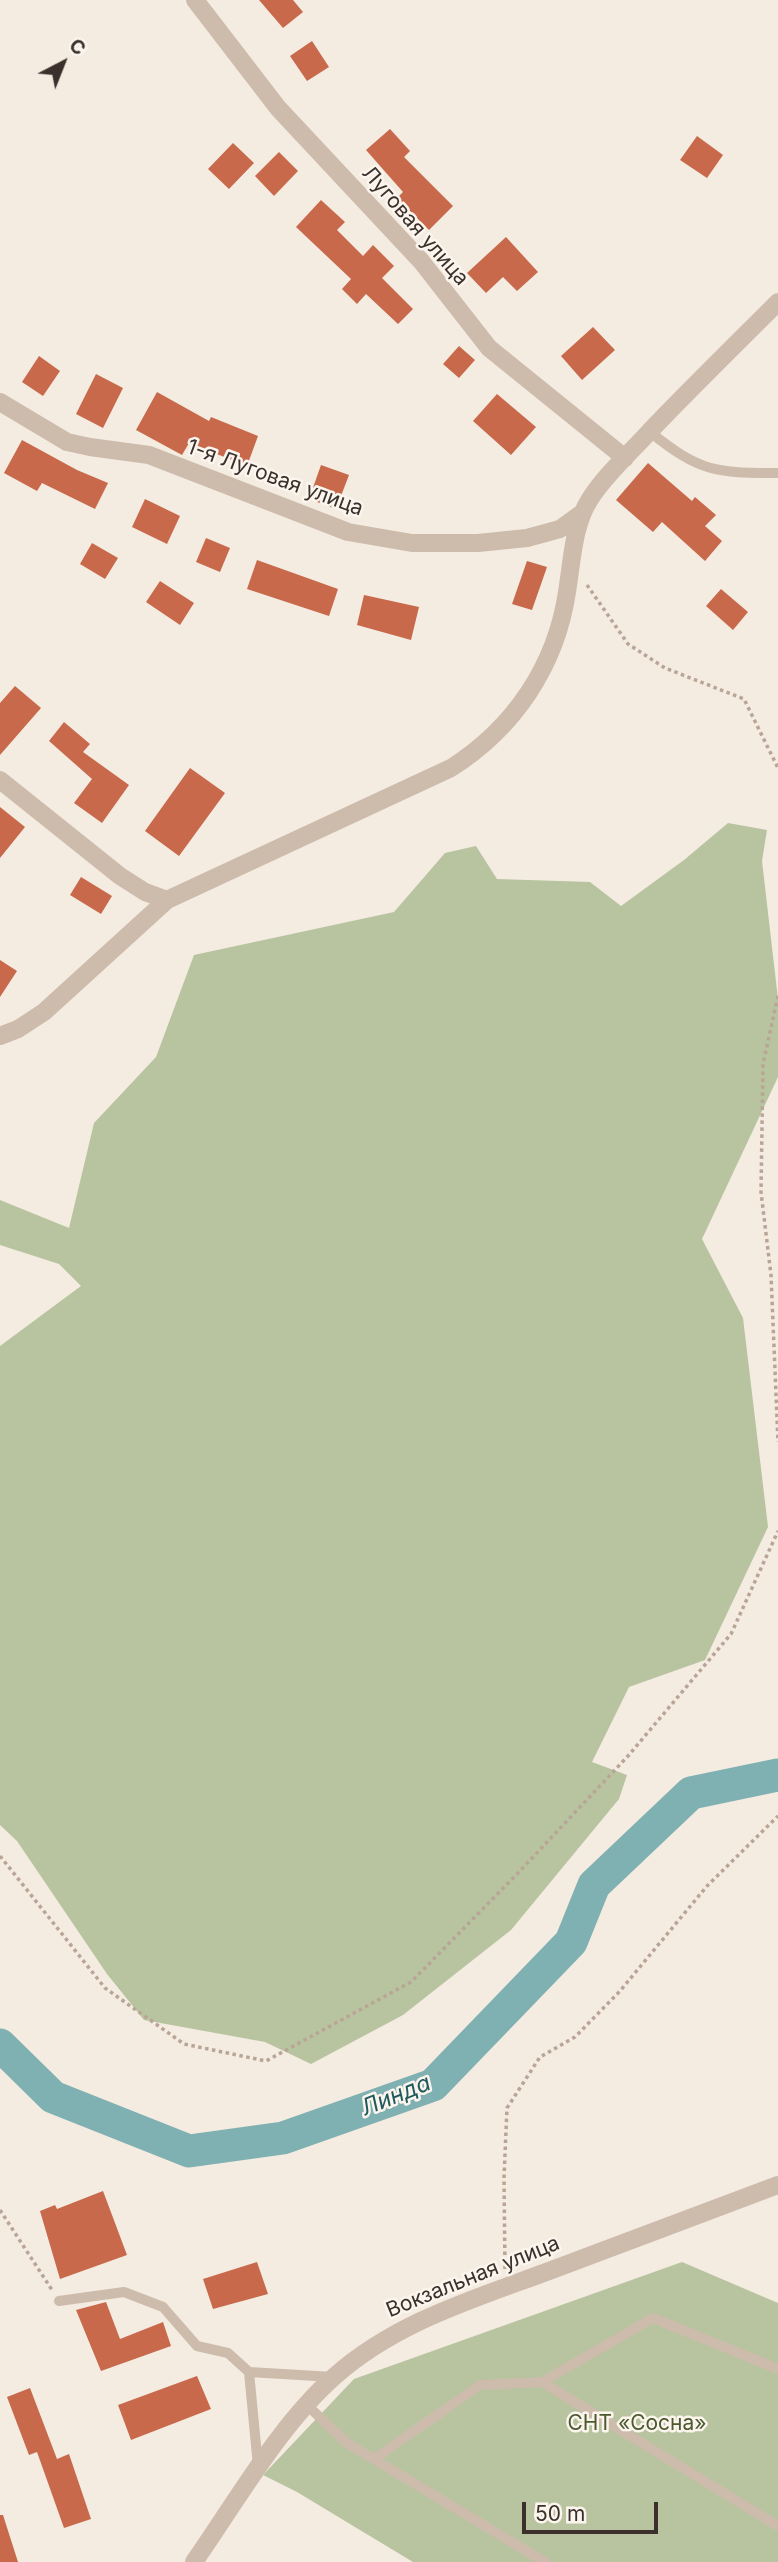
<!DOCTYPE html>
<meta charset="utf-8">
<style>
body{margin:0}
#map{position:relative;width:778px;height:2562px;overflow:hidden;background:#f4ebe1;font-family:Inter,sans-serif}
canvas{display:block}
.north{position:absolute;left:28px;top:28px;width:70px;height:70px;-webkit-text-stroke:5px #fbf5ee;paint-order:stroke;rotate:42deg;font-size:19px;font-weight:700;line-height:28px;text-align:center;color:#3b302b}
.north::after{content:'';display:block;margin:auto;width:24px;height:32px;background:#3b302b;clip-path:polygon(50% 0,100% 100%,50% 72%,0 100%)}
.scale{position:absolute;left:522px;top:2502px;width:136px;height:32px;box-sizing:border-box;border:4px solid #3b302b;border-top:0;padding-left:9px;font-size:21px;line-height:24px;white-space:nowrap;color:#3b302b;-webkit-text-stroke:5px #fbf5ee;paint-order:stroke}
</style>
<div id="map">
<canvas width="778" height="2562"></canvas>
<div class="north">С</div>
<div class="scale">50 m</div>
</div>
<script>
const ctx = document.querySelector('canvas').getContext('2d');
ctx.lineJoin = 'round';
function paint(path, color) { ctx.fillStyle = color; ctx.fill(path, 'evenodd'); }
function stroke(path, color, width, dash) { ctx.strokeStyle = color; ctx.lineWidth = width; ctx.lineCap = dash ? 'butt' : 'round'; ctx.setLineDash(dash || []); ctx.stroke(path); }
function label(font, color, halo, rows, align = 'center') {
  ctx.font = font + ' Inter,sans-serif'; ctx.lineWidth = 5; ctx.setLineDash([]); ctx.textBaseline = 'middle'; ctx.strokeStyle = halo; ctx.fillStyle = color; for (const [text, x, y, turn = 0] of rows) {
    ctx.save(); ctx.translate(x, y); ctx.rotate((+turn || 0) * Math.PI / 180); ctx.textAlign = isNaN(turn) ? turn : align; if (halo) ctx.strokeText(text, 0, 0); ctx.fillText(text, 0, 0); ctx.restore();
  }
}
paint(new Path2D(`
 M728,823L767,830L762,861L778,999V1077L702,1239L743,1318L768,1527L705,1660L629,1687L592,1762L627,1775L619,1799L511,1930L403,2015L311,2064L265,2042L144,2020L107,1974L17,1841L0,1825V1346L81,1286L59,1264L0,1245V1200L69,1228L94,1123L156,1057L194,955L394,912L445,853L476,846L497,879L590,882L621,906L684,860Z
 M682,2262L778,2303V2562H413L297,2492L263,2475L354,2379Z`), '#b8c4a0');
stroke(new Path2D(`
 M0,2045L53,2097L189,2151L283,2138L433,2085L571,1942L594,1885L691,1793L778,1775`), '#7fb0b2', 33);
paint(new Path2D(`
 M259,0H293L303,12L283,28Z
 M312,41L329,67L307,81L290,56Z
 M390,129L410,151L404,157L453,206L429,230L397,198L403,192L366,150Z
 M697,136L723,155L707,178L680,160Z
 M233,143L254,163L229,189L208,169Z
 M279,152L298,171L274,196L255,176Z
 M321,200L345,222L337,230L363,256L373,245L394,266L382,278L413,309L398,324L366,294L357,304L342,289L351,279L296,227Z
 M506,237L538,272L517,291L503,277L486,293L467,273Z
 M593,327L615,350L582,380L561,356Z
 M459,346L475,360L459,378L443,364Z
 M39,356L60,371L43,396L22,382Z
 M96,374L123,388L103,428L76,414Z
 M157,392L209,421L211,417L258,436L247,466L189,443L182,455L136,430Z
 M497,394L536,427L511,455L473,421Z
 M22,440L77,470L108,483L95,509L42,483L37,491L4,473Z
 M648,463L692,501L695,497L716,515L705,526L722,541L705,561L662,522L653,532L616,500Z
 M321,465L349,475L336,509L309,499Z
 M145,499L180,516L167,544L132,527Z
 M206,538L230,548L220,572L196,562Z
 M92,543L118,558L105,579L80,564Z
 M257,560L338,589L329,616L247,589Z
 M527,561L547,567L532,610L512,604Z
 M160,581L194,603L180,625L146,602Z
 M721,589L748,612L733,630L706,606Z
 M364,595L419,607L411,640L357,625Z
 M15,686L41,708L0,755V703Z
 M64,722L90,744L83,752L129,785L102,823L74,803L92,779L49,741Z
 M190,768L225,793L179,856L145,831Z
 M0,807L25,827L0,858Z
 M81,877L112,896L101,914L70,895Z
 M0,960L17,971L0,997Z
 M103,2191L127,2255L60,2279L40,2211L55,2205L57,2209Z
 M257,2262L268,2294L213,2309L203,2279Z
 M106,2302L120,2339L163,2322L171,2346L101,2371L76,2310Z
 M197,2376L211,2409L131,2440L118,2405Z
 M30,2388L57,2459L69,2454L91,2519L64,2528L37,2452L29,2455L7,2397Z
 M0,2515H3L18,2562H0Z`), '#c8694b');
stroke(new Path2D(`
 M587,585L628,644L665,668L744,699L778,768
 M778,996L763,1064L761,1192L771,1275L778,1442
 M0,1856L105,1988L184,2044L266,2061L411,1982L519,1872L628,1756L731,1634L778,1531
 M0,2210L52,2290
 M505,2269L504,2178L507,2108L540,2057L575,2037L620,1991L707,1886L778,1816`), '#b9a596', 3.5, [3.5, 3.5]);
stroke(new Path2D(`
 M650,432C700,472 715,473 778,473
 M59,2301L124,2292L163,2307L197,2346L228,2353L249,2372L333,2377
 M249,2372L258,2466
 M542,2382L653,2318L778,2369
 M307,2405L347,2443L545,2562
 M374,2459L480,2385L542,2382L778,2526`), '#cdbbac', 10);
stroke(new Path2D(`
 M195,0L278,108L421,261L489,348L625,458
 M0,402L67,442L90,447L149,455L348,532L412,543H478L527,538L560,529L582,513
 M0,780L120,876L145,892L167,900
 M0,1036L18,1029L44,1012L167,900L451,768C514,728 556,666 567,592C572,562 573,525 590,499C606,474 630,453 650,431C692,387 735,345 778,302
 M194,2562C236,2502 280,2424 335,2376C396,2322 474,2299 549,2271C625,2242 702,2214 778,2185`), '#cdbbac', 18);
label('21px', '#3b302b', '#fbf5ee', [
 ["Луговая улица",415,226,49],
 ["1-я Луговая улица",275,478,20],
 ["Вокзальная улица",473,2277,-22]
]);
label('21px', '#4a5a2e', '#fbf5ee', [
 ["СНТ «Сосна»",637,2424]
]);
label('italic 23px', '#1f5a5e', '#fbf5ee', [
 ["Линда",396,2096,-22]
]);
</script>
